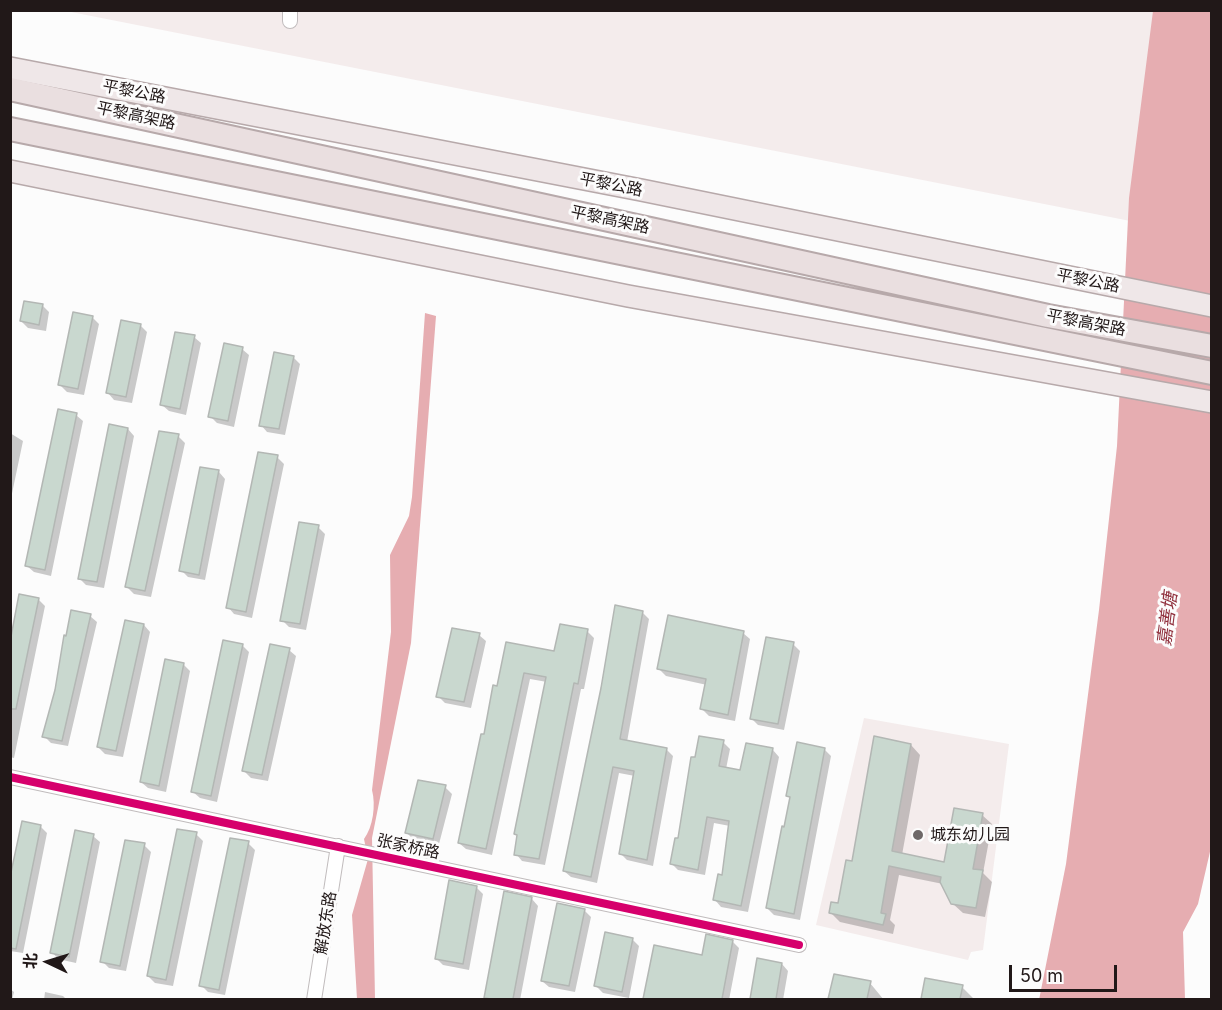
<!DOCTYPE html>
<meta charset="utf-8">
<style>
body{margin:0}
#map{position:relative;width:1222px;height:1010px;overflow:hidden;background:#fcfcfc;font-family:Inter,"Noto Sans SC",sans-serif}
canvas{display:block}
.frame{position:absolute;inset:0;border:12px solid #211818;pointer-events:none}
.north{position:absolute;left:18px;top:932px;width:60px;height:60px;-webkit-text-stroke:4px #fcfcfc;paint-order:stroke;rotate:274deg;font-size:16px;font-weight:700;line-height:24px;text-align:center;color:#211818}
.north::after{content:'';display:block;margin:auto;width:21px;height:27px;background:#211818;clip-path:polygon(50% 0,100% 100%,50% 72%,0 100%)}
.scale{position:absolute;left:1009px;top:965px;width:108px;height:27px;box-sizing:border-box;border:3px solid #211818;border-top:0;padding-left:8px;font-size:18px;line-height:21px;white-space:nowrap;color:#211818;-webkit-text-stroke:4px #fcfcfc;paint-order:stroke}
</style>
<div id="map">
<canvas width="1222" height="1010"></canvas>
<div class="frame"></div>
<div class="north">北</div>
<div class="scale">50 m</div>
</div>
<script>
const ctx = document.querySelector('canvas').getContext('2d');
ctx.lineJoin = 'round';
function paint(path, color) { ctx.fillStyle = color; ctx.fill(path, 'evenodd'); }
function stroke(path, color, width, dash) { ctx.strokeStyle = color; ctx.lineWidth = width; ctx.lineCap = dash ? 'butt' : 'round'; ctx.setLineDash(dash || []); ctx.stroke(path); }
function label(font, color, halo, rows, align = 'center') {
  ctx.font = font + ' Inter,"Noto Sans SC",sans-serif'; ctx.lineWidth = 6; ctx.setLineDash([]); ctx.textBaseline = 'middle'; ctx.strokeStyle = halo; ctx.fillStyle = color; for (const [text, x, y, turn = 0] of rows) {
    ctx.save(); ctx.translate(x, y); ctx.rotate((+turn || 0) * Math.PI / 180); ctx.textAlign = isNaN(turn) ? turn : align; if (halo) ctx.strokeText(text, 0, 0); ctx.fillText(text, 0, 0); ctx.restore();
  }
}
paint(new Path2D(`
 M66,11H1208L1181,231Z
 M864,718L1009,744L983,950L971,952L968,960L816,925Z`), '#f4ecec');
paint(new Path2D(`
 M1153,11H1211L1212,843L1198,904L1183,932L1185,999L1039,1000L1066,864L1099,610L1117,446L1129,198Z
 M425,313L436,316L411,643L372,838L375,999H357L352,915L368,859L364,839C373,827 376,805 372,790L391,632L390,555L409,516L412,497Z`), '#e6adb1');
paint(new Path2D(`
 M43,306L49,312L46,331L28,328L21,321Z
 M92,317L99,324L84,395L67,392L60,385Z
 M140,325L147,332L132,403L114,400L108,393Z
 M194,337L201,343L186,415L169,411L162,405Z
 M242,349L249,355L234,427L217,423L210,416Z
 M293,357L300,364L285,435L267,432L261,425Z
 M76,415L83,421L51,576L34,572L27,566Z
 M128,429L134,436L104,588L86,585L79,578Z
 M10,433L23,441L10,503Z
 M178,436L185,443L151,597L134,594L127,587Z
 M277,457L284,464L252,618L234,614L228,607Z
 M219,472L225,479L205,580L188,577L181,570Z
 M318,527L325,534L306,630L289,627L282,620Z
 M38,599L45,606L14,758L10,757V646Z
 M642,612L649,619L627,742L666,749L673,756L653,866L627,860L621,854L635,776L619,773L597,883L571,877L564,871L602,688Z
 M90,616L97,622L68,746L51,743L44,736L67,638Z
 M126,622L144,625L150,632L123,757L105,754L98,747Z
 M587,631L594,638L584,689H581L545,865L522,861L516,854L547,682L530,679L492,855L466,849L459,843L498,688Z
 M743,633L750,639L735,721L709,716L702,709L707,685L666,676L659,669Z
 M479,635L486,641L471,708L445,703L438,696Z
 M793,644L800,651L784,730L758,725L751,718Z
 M242,645L249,652L217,802L200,798L193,792Z
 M289,650L296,656L268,781L251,778L244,771Z
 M184,665L190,671L166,792L148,788L141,782Z
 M723,742L730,749L726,769L741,772L773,750L779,757L748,912L721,907L715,900L723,877L730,826L714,823L705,875L678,870L672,864L696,759Z
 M911,745L920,755L902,855L945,863L982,815L992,824L983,873L992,882L985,917L963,913L952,903L943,884L899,875L890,920L895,925L893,934L840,922L830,912L839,905L853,863Z
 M824,749L831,756L800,920L774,915L767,908L791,799L787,795Z
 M445,787L452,794L439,844L413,839L407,833Z
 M41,827L47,833L23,953L10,951V884Z
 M196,834L203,841L173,986L155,983L148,976Z
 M93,836L100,842L76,963L58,959L52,952Z
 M248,843L255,850L225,995L208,992L201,985Z
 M144,845L151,852L126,971L109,968L102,961Z
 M476,887L483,894L469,970L443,965L436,958Z
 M506,893L532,899L538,906L520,1000H485Z
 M584,910L591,917L575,992L549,987L542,981Z
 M707,936L733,942L739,948L729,1000H645L655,947L703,957Z
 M632,939L639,946L629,998L603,993L596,986Z
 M759,960L782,964L788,971L783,1000H751Z
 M835,976L870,983L884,1000H830Z
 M926,980L962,987L975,1000H922Z
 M10,989L14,992L12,1000H10Z
 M45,992L63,996L67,1000H44Z`), '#0003');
const building = new Path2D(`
 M24,301L43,304L39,325L20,321Z
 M73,312L93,316L78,389L58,385Z
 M121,320L141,324L126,397L106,393Z
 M175,332L195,335L180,409L160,405Z
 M224,343L243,347L228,421L208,417Z
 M274,352L294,356L279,429L259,426Z
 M58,409L77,413L45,570L25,566Z
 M109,424L128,428L97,582L78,579Z
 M159,431L179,434L145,591L125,587Z
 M258,452L278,455L246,612L226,608Z
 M200,467L219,470L199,575L179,571Z
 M299,522L319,525L300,624L280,621Z
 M19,594L39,598L16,709H10V642Z
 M615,605L643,611L620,739L667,748L647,860L619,854L634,771L613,767L591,877L563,871L601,688Z
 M71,610L91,614L62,741L42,737L55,690L64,635L66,636Z
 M668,615L744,631L728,715L700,709L706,679L657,669Z
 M125,620L144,624L116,751L97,747Z
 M560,624L588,629L578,684L574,683L539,859L514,855L517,835L514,834L546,677L524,673L486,849L458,843L481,734H484L493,685L497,686L506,642L554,651Z
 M452,628L480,633L464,702L436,697Z
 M766,637L794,642L778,724L750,719Z
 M223,640L243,644L211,796L191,792Z
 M270,644L290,648L262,775L242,771Z
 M165,659L184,663L159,786L140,782Z
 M699,736L724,740L719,766L740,770L746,743L773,748L741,906L713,900L718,874L722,875L729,821L707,817L698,870L670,864L675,838H678L691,757H695Z
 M874,736L911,744L892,851L944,862L954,808L983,813L973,869L983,870L976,908L951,904L940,882L941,877L889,866L881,913L886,914L883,925L829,913L831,902L838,903L846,860L852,861Z
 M797,742L825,748L794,914L766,908L782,826L784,827L790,797L786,796Z
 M418,780L446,785L433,839L405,833Z
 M22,821L41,825L16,949L10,948V877Z
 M177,829L197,832L166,980L147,976Z
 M75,830L94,834L69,957L50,953Z
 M230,838L249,841L219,990L199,986Z
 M125,840L145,843L120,966L100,962Z
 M449,880L477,886L463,964L435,959Z
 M504,891L532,897L513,999H491L484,998Z
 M557,903L585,909L569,986L541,981Z
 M605,932L633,938L622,992L594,986Z
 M706,934L733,940L722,999H643L654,945L702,955Z
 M757,958L782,963L776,999H750Z
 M834,974L871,981L867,999H828Z
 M925,978L963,985L960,999H921Z`);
paint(building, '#c9d8cf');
stroke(building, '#b3b7b4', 1.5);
const minor = new Path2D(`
 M290,21V10
 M10,777L799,945
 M314,1000L338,846`);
const primary = new Path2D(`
 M10,68L641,190L1212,306
 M10,171L628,296L1212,402`);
const trunk = new Path2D(`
 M10,89L1048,316L1212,346
 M10,129L1212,373`);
stroke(minor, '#c1bcbd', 16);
stroke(primary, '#b7a9aa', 24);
stroke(trunk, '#b7a9aa', 26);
stroke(minor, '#fff', 14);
stroke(primary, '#efe7e8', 21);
stroke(trunk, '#eadfe0', 22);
stroke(new Path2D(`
 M10,777L799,945`), '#d6006c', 8);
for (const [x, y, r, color] of [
 [918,835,6,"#6e6868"]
]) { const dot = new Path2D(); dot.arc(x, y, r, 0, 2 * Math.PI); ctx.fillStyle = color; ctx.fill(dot); stroke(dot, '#fcfcfc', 2); }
label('16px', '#211818', '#fcfcfc', [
 ["平黎公路",134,92,11],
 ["平黎高架路",136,116,12],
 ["平黎公路",611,185,11],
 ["平黎高架路",610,220,12],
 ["平黎公路",1088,281,11],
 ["平黎高架路",1086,323,11],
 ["张家桥路",408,847,12],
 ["解放东路",326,923,-81]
]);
label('16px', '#211818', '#fcfcfc', [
 ["城东幼儿园",930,835]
], 'left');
label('italic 18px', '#90303d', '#fcfcfc', [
 ["嘉善塘",1168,619,-83]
]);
</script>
